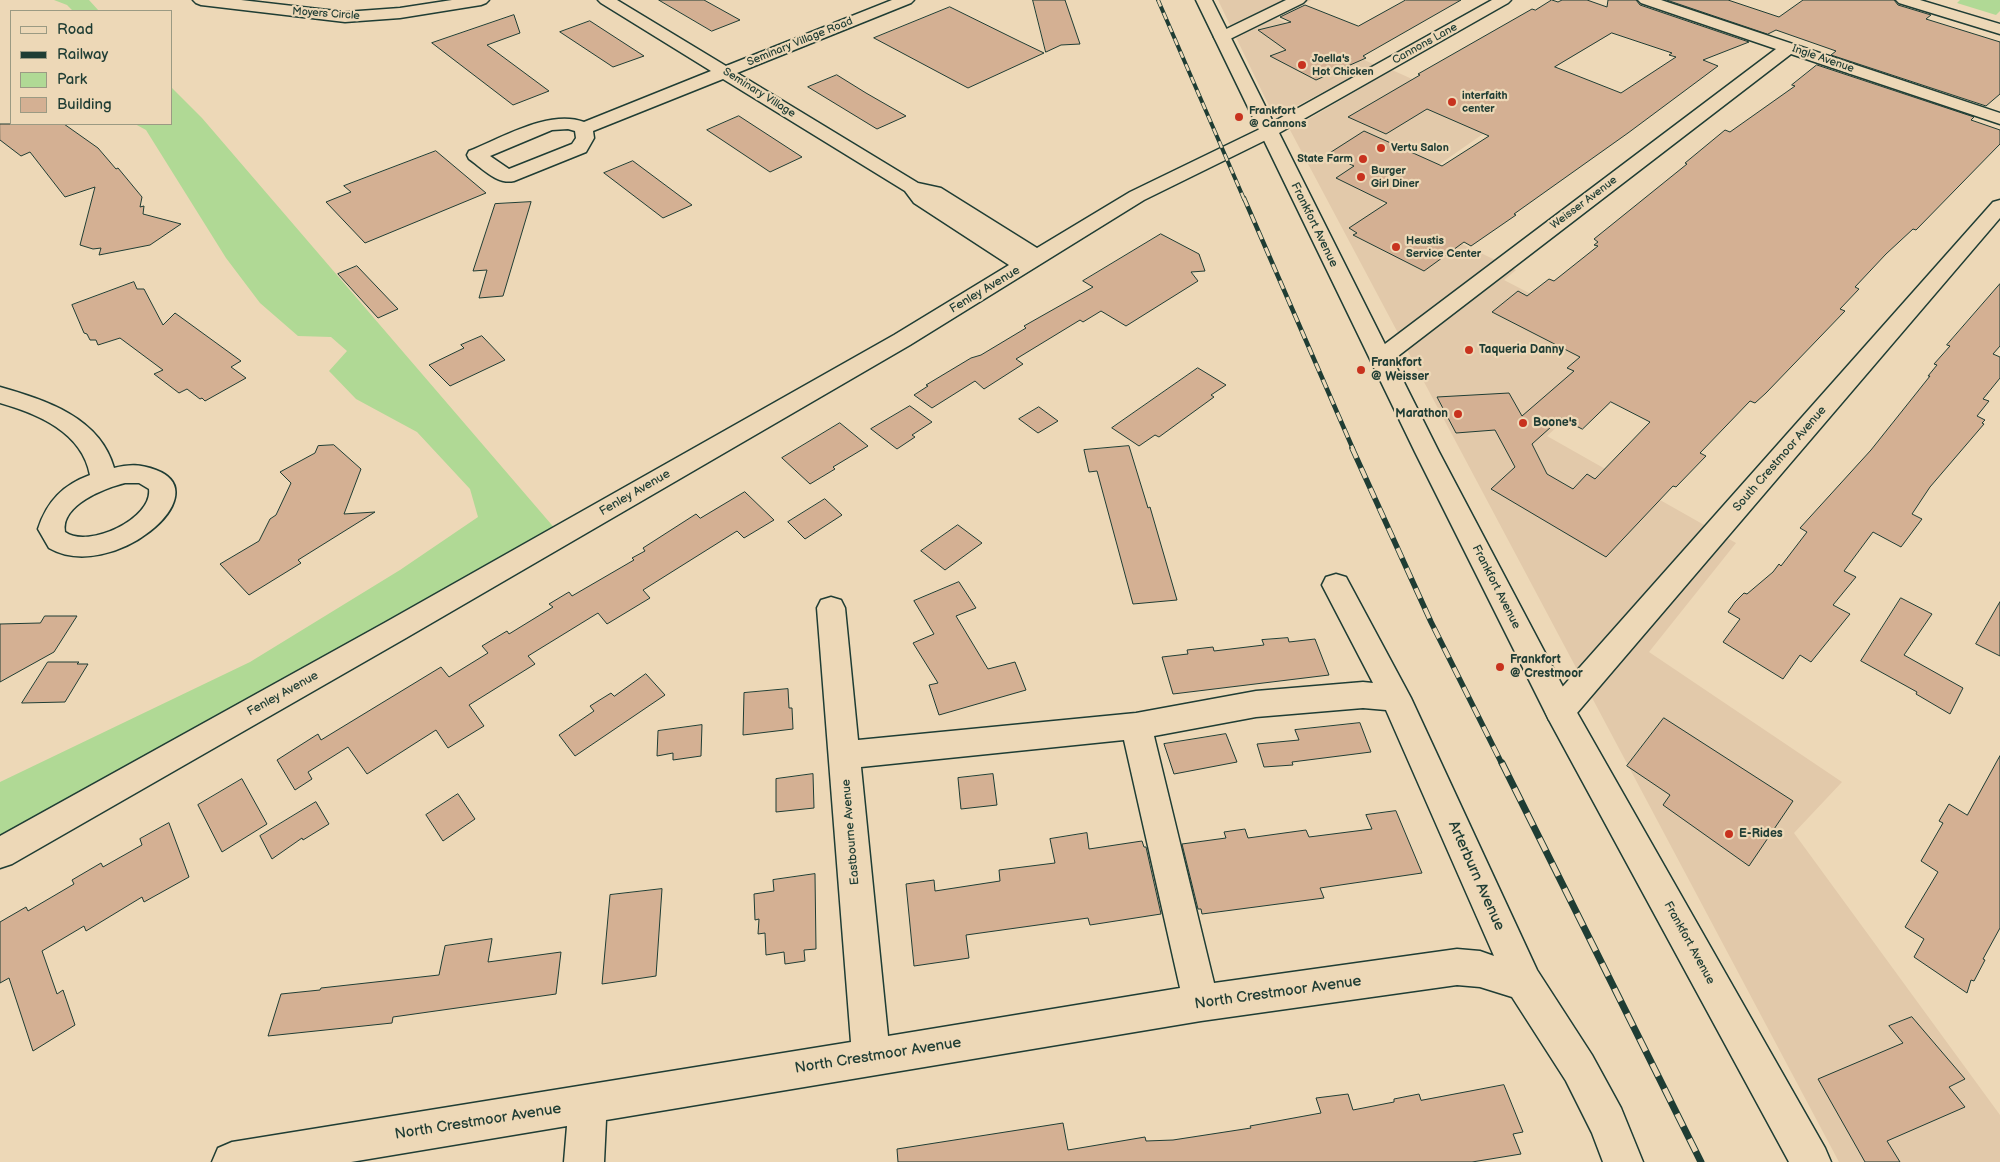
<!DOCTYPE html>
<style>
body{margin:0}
#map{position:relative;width:2000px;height:1162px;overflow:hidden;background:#edd8b7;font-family:"Balsamiq Sans",sans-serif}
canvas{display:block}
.legend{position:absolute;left:10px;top:10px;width:162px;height:115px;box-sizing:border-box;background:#edd8b7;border:1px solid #9b9a83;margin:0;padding:6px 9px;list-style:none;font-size:15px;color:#1f3d34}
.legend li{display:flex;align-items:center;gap:10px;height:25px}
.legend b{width:25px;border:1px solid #9b9a83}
</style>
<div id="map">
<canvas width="2000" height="1162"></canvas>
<ul class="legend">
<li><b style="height:6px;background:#edd8b7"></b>Road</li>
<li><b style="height:6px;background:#1f3d34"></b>Railway</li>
<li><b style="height:14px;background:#b0d995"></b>Park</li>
<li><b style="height:14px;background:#d4b093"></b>Building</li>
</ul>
</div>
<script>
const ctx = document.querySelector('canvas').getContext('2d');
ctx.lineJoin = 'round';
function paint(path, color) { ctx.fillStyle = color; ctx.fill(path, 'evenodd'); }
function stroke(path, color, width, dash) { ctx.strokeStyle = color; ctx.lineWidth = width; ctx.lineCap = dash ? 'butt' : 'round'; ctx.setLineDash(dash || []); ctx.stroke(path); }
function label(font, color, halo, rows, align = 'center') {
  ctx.font = font + ' "Balsamiq Sans",sans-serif'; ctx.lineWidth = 4.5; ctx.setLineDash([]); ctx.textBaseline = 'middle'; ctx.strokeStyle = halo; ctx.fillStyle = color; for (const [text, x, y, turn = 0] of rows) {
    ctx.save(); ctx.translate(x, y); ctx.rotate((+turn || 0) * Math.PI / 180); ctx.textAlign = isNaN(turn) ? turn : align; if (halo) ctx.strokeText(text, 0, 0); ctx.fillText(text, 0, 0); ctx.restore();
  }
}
paint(new Path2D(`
 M1218,0H1311L1276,18L1375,65L1287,111L1276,115L1270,108Z
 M1392,70L1503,120L1381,205L1516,270L1504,280L1639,350L1547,436L1736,543L1649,652L1842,782L1794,833L2000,1115V1162H1839L1290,130Z`), '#e2c9aa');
paint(new Path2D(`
 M54,0H89L99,11H73L67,5Z
 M1960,0H2000V11L1996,15L1957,3Z
 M171,87L202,118L557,531L0,838V782L250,662L400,570L478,517L470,489L417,432L356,399L329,371L347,351L331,337L298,336L260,303L226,258L146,130L135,124H171Z`), '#b0d995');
const building = new Path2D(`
 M659,0H704L740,20L712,31Z
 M1033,0H1065L1080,44L1061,45L1046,52Z
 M1406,0H1461L1363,56L1366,58L1316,80L1270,56L1286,50L1258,30L1291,22L1280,17L1305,5L1358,26Z
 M1552,0L1558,2L1562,0H1587L1607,7L1608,0H1636L1640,5L1749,42L1703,60L1718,66L1628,133L1514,214L1516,215L1471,246L1464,242L1424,271L1353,235L1357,233L1349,228L1387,203L1336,178L1354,166L1328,154L1364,131L1442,166L1489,136L1427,109L1386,134L1348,117L1420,75L1418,74L1532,9L1535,10ZM1612,33L1672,53L1669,55L1676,57L1621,93L1555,67Z
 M1667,0H1728L1779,17L1803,0H1894L1898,5L1931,15L1926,19L2000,42V94L1986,106L1831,55L1836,51L1776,30L1768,34Z
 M950,7L1019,41L1044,53L968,88L874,38Z
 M514,15L520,33L487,45L549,91L513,105L432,43Z
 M590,21L644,56L613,67L560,32Z
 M1817,65L1974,117L1971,120L2000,130V144L1916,230L1913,229L1886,254L1855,287L1859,289L1840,309L1845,311L1766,393L1755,403L1750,401L1700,453L1706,456L1676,487L1673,486L1606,557L1491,489L1515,467L1495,430L1456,433L1437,397L1509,393L1522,416L1574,371L1567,368L1580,357L1492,312L1518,291L1527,296L1549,279L1554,281L1598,246L1594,245L1598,242L1594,239L1687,164L1685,163L1725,130L1730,132L1795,86L1792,85ZM1611,402L1650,422L1595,479L1587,474L1573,489L1547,474L1532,444L1561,418L1582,429Z
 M837,75L866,93L906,116L877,129L808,87Z
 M739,116L802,157L770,172L707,130Z
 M0,124H64L98,148L116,169L118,168L142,197L140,207L144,206L143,214L181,224L150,245L99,255L101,248L93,249L80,245L95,187L65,197L30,152L21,156L0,140Z
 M436,151L486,193L365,243L326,202L351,192L344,186Z
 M633,161L692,205L663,218L604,173Z
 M531,202L503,296L479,298L487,270L473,271L495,204Z
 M1161,234L1199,254L1205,271L1191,272L1198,281L1126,326L1101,311L1083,322L1080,320L1016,359L1023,364L984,389L975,381L932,408L914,395L928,386L926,385L971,358L981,355L1026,328L1024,326L1093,287L1083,281Z
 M357,266L398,309L378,318L338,274Z
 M134,282L137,289H144L163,325L175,313L241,361L231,367L246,378L205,401L202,398L200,399L187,389L179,393L154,374L163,370L120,338L98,345L96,340H90L87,334L84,333L72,305Z
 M2000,284V346L1993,354L2000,357V378L1983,399L1989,401L1977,416L1985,420L1982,423L1984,424L1930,487L1912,514L1922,519L1901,547L1873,532L1844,571L1856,577L1833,605L1850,614L1811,662L1800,655L1783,679L1723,642L1740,619L1728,612L1735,602L1744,593L1747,594L1773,572L1779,564L1781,566L1807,532L1800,528L1871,450L1930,376H1928L1937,365L1934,364L1950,346L1947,345Z
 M482,336L505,360L450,386L429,365L464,348L461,345Z
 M1198,368L1226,385L1211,395L1214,397L1159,437L1155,435L1139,446L1112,428Z
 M910,406L932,422L912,435L915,437L897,449L871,429Z
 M1039,407L1058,421L1038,433L1019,419Z
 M840,423L868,446L833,467L835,469L810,484L782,458Z
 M334,445L361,469L344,514L375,512L298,560L301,563L249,595L220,564L259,541L270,519L276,515L291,483L280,472L315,453L318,446Z
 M1129,446L1148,508L1150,507L1177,600L1133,604L1097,471L1089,472L1084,450Z
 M745,492L774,520L744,538L737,531L643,590L650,598L607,624L598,613L528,656L535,664L469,705L484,726L448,748L436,730L367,774L348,747L308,772L312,779L295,790L277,760L318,734L321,740L441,667L449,677L488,653L482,646L507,631L509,634L553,607L549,604L569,592L572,596L634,560L632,558L645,551L643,548L696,514L700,518Z
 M825,499L842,515L805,539L788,522Z
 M958,525L982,543L945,570L921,551Z
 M959,582L976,608L956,616L988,669L1015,662L1026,690L939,715L929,685L938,683L913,643L934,634L914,601Z
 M1901,598L1932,614L1904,655L1963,688L1950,714L1916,694L1917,692L1861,661Z
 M2000,602V656L1976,644Z
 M45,616H77L54,652L0,682V624L40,623Z
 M1288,638L1289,642L1315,639L1329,675L1173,694L1162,657L1188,654L1187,650L1204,648L1213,647L1214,651L1264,645L1262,640Z
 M48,662H79L77,664H88L65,702L22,703Z
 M646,674L665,695L575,756L559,735L594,711L590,706L611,693L614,696Z
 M788,689L789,708H792L793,729L743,735L744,693Z
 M1664,718L1793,801L1749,866L1663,805L1670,795L1627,766Z
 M1360,723L1371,752L1292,762L1293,765L1264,767L1257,744L1299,740L1295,730Z
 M702,725L701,756L673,760V753L657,756L658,731Z
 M1226,734L1237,762L1174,774L1164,744Z
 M2000,756V928L1983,959L1985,960L1974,981L1971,980L1967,993L1914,957L1924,939L1905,927L1938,872L1921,861L1943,823L1939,821L1949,804L1967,815Z
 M813,774L814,808L776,812V779Z
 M993,774L997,805L961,809L958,778Z
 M242,779L267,824L222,852L198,805Z
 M458,794L475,819L443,841L426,815Z
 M316,802L329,824L303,840L302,838L272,859L260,836Z
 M1396,811L1422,873L1320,888L1324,898L1202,914L1201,909H1198L1182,844L1226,838L1224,832L1245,829L1248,838L1306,830L1309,837L1372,829L1366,815Z
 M169,823L189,877L144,902L142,897L86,931L84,926L42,951L57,994L63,990L75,1025L33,1051L9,978L0,983V922L26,907L28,911L74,884L72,880L101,863L103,867L142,845L140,839Z
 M1087,833L1089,849L1142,841L1144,847H1146L1161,914L1090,925L1088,918L966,935L969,958L914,966L906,884L934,880L935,891L1000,881L999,870L1055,863L1050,839Z
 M815,874L816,949L804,950L805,961L785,964L784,952L766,955L765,933L758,934L759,919L755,920L754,894L774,891L773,880Z
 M662,889L656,976L602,984L610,895Z
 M492,939L488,962L561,952L556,994L393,1017L392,1023L268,1036L281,994L320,990L321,988L439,975L445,946Z
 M1912,1017L1965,1079L1949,1087L1965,1107L1887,1141L1900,1162H1865L1818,1079L1903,1043L1889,1026Z
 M1504,1085L1523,1132L1513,1134L1521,1154L1472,1162H898L897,1149L1063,1123L1068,1150L1145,1137L1146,1141L1173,1140L1251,1128L1250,1126L1321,1113L1316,1098L1348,1094L1353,1110L1394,1102V1099L1419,1094L1421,1100Z`);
paint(building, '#d4b093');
stroke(building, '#1f3d34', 1);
const minor = new Path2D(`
 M193,0H241L345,12L400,8L452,0H489L486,3L481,5L400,18L345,22L201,5L196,3Z
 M598,0H617L726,66L892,0H914L911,3L737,73L918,183L941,188L1037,248L1130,192L1262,128L1268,127L1274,128L1277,132L1274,136L1144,200L910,345L406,638L12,864L0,868V836L386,622L894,335L1009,265L914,203L905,191L723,79L593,131L594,138L586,152L514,181C497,185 482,168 469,159L467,155L469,151C502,138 549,109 584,122L711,71L601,3ZM568,129L575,131L576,138L572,144L509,169L490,156L552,130Z
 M1286,0H1306L1303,3L1228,40H1216L1214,37L1216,34Z
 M1638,0H1661L2000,113V124L1791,54L1389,363L1381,365L1373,363L1370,358L1373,353L1776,49L1641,3Z
 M1896,0H1920L2000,24V34L1899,3Z
 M2000,200V218L1571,720L1560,724L1549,720L1545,711L1549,702L1993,202Z
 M0,387C45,400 100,417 114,468C129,464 141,464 156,470C220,494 111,584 49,548L38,529C47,501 63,485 90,475C82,432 38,414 0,403ZM125,483H139L149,489C153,519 88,549 65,532C60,505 105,488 125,483Z
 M1336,574L1346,577L1411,698L1537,970L1592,1055L1621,1108L1643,1162H1603L1592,1133L1566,1081L1512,997L1480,987L1457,985L1201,1021L606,1120L604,1162H564L567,1126L351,1162H212L218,1148L232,1142L851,1042L817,608L821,600L831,597L841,600L845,608L858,740L1136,713L1256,691L1363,682L1373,683L1322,585L1326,577ZM1363,708L1386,710L1494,956L1480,951L1457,949L1214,983L1154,736L1256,717ZM1124,740L1180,988L888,1036L861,767Z`);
const major = new Path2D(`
 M1196,0H1212L1273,122L1492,0H1511L1508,3L1279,133L1439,452L1571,702L1825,1148L1831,1162H1789L1549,720L1415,452Z`);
stroke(minor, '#1f3d34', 3);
stroke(major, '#1f3d34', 3);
paint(minor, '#edd8b7');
paint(major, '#edd8b7');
const railFar3 = new Path2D(`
 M1158,0L1244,199`);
const railFar2 = new Path2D(`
 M1244,198L1353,449`);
const railFar1 = new Path2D(`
 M1352,448L1431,622L1502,764`);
const rail = new Path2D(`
 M1502,763L1701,1162`);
stroke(railFar3, '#1f3d34', 4);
stroke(railFar2, '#1f3d34', 4.5);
stroke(railFar1, '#1f3d34', 5.5);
stroke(rail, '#1f3d34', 7);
stroke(railFar3, '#edd8b7', 2.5, [7]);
stroke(railFar2, '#edd8b7', 3, [9]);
stroke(railFar1, '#edd8b7', 4, [11]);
stroke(rail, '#edd8b7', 5, [14]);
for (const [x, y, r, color] of [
 [1302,65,5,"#c8321e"],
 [1452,102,5,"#c8321e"],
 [1239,117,5,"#c8321e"],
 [1381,148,5,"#c8321e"],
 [1363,159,5,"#c8321e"],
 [1361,177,5,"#c8321e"],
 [1396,247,5,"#c8321e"],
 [1469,350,5,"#c8321e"],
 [1361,370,5,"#c8321e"],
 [1458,414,5,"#c8321e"],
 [1523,423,5,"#c8321e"],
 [1500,667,5,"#c8321e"],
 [1729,834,5,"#c8321e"]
]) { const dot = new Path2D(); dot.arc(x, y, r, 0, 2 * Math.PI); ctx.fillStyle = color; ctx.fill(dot); stroke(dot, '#edd8b7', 2); }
label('11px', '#1f3d34', '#edd8b7', [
 ["Moyers Circle",326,14,4],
 ["Seminary Village Road",800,42,-22],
 ["Cannons Lane",1425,44,-29],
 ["Ingle Avenue",1823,59,19],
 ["Seminary Village",759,93,32],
 ["Weisser Avenue",1584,203,-37]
]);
label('bold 11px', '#1f3d34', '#edd8b7', [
 ["Joella's",1312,59],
 ["Hot Chicken",1312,72],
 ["interfaith",1462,96],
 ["center",1462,109],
 ["Frankfort",1249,111],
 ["@ Cannons",1249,124],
 ["Vertu Salon",1391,148],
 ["State Farm",1353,159,"right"],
 ["Burger",1371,171],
 ["Girl Diner",1371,184],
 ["Heustis",1406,241],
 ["Service Center",1406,254]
], 'left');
label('12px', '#1f3d34', '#edd8b7', [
 ["Frankfort Avenue",1314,225,64],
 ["Fenley Avenue",985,290,-31],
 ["South Crestmoor Avenue",1780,459,-49],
 ["Fenley Avenue",635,493,-30],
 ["Frankfort Avenue",1496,587,63],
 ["Fenley Avenue",283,694,-29],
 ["Eastbourne Avenue",851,832,-95],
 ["Frankfort Avenue",1689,943,61]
]);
label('bold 12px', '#1f3d34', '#edd8b7', [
 ["Taqueria Danny",1479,350],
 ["Frankfort",1371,363],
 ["@ Weisser",1371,377],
 ["Marathon",1448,414,"right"],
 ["Boone's",1533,423],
 ["Frankfort",1510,660],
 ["@ Crestmoor",1510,674],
 ["E-Rides",1739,834]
], 'left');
label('15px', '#1f3d34', '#edd8b7', [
 ["Arterburn Avenue",1476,876,66],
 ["North Crestmoor Avenue",1278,993,-8],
 ["North Crestmoor Avenue",878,1056,-9],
 ["North Crestmoor Avenue",478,1122,-9]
]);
</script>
